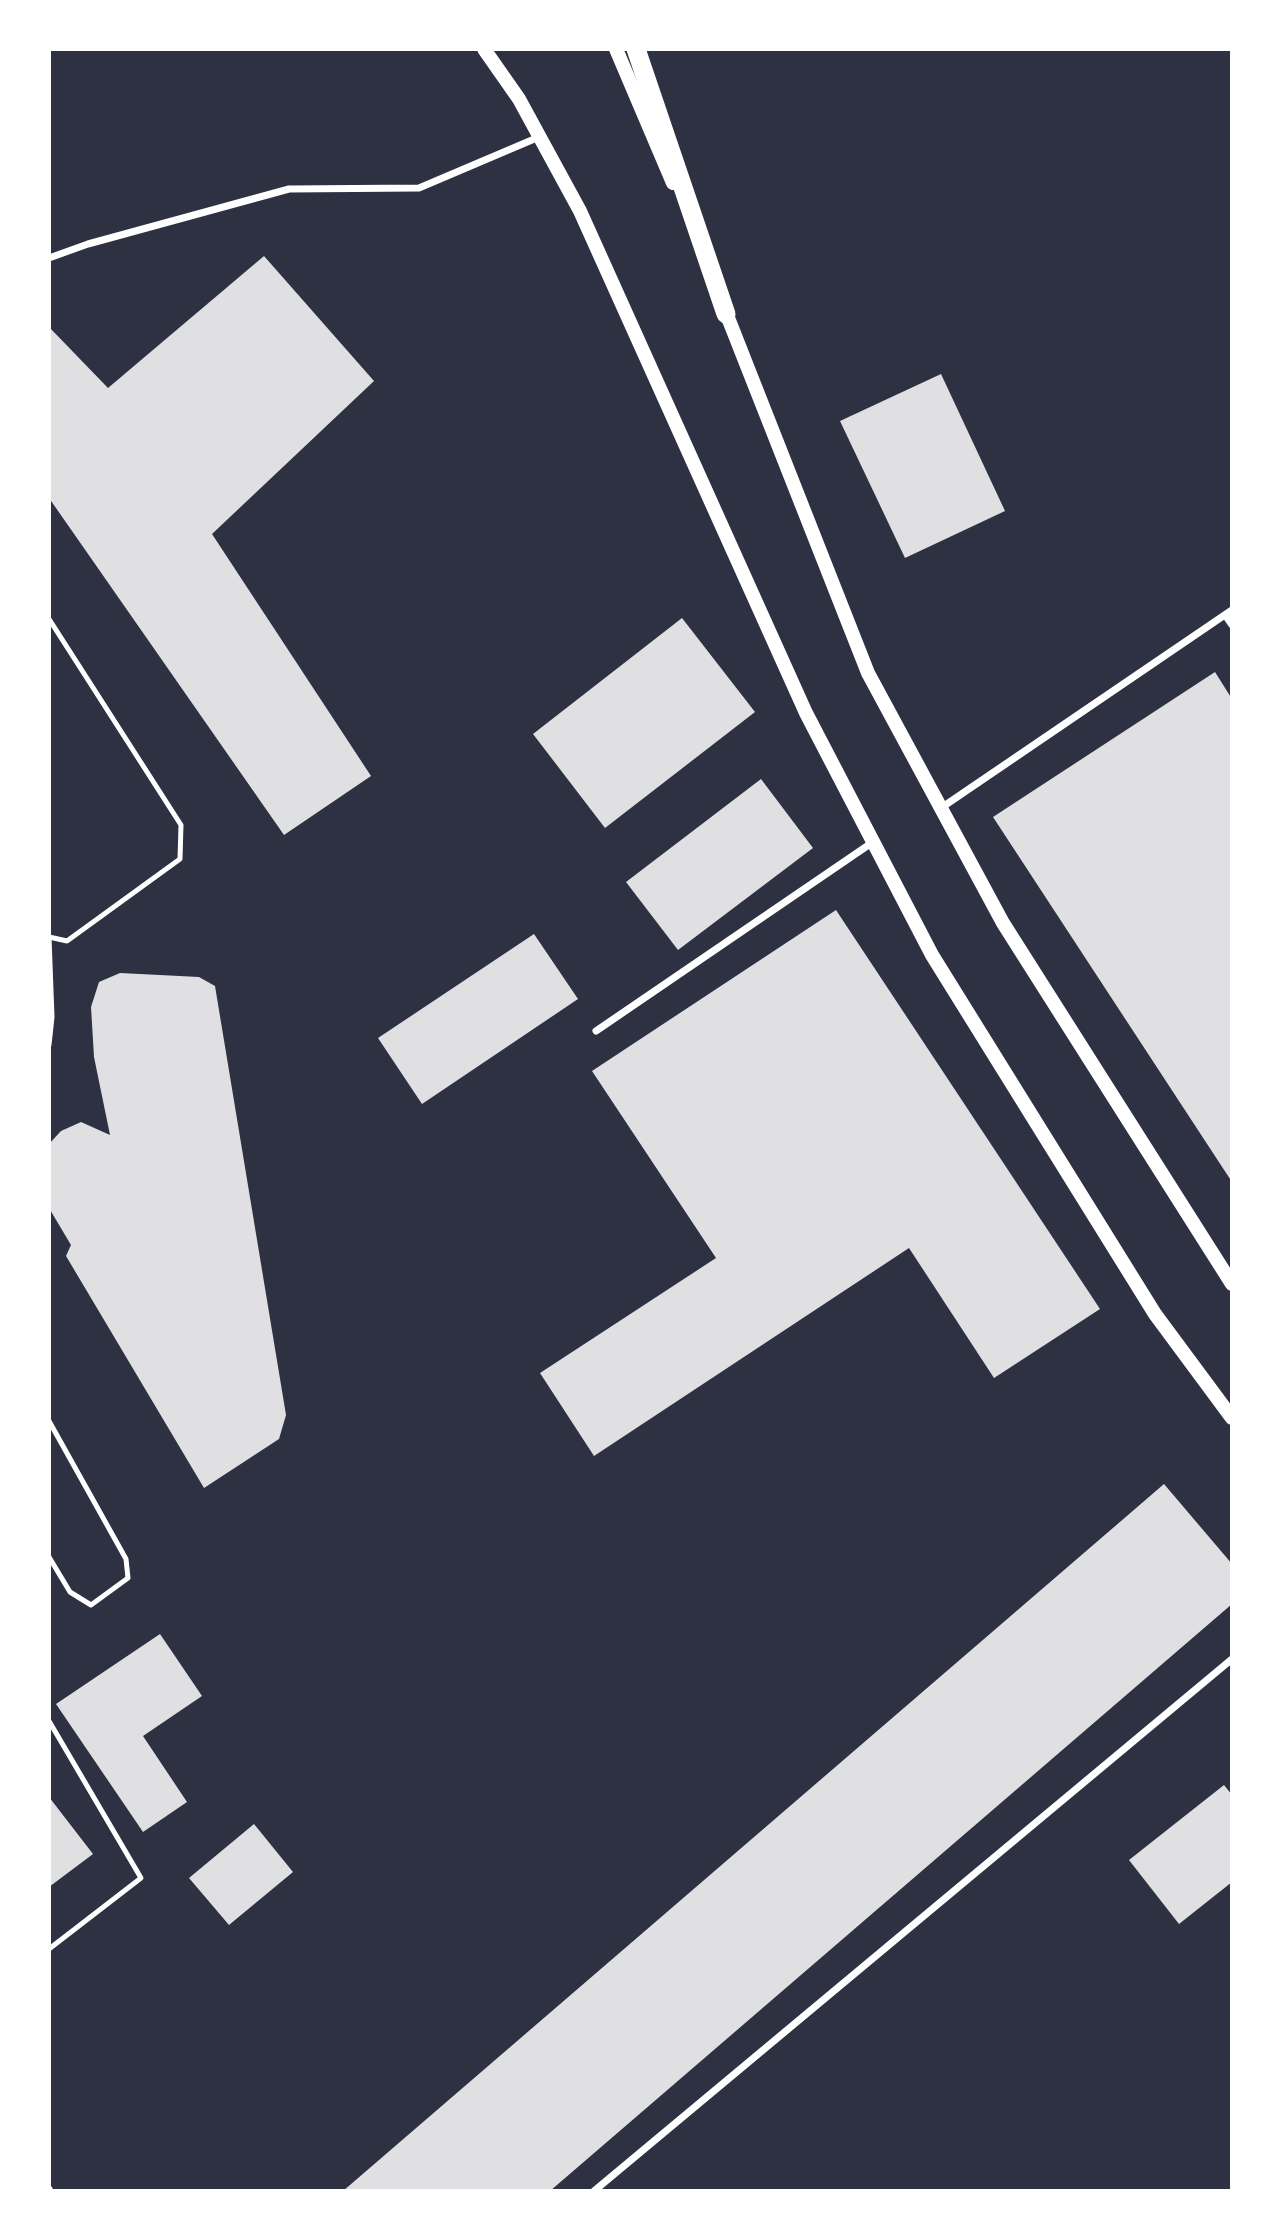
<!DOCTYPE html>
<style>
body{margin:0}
#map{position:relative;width:1281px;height:2240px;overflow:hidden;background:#2d3142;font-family:Inter,sans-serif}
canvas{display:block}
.frame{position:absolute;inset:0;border:51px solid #fff;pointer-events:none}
</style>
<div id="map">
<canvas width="1281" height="2240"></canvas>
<div class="frame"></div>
</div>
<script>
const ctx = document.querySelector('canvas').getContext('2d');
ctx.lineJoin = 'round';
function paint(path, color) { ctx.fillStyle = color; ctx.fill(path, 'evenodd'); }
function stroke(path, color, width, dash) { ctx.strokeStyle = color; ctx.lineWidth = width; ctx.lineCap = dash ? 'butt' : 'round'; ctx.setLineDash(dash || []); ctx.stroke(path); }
paint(new Path2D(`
 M264,256L374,381L212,534L371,776L284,835L49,498V327L108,388Z
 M941,374L1005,511L905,558L840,421Z
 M682,618L755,712L605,828L533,734Z
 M1215,672L1232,699V1182L993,817Z
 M761,779L813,848L678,950L626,882Z
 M836,910L1100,1309L994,1378L909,1248L594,1456L540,1373L716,1258L592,1071Z
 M534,934L578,999L422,1104L378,1038Z
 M120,973L199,977L215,986L286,1415L279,1439L204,1488L66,1256L71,1245L49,1208V1144L61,1131L81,1122L110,1135L94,1057L91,1007L99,982Z
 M1164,1484L1232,1564V1604L550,2191H343Z
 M160,1634L202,1696L143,1736L187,1802L143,1832L56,1704Z
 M1224,1785L1232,1795V1882L1179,1924L1129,1860Z
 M49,1797L93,1854L49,1887Z
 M254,1824L293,1872L229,1925L189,1878Z`), '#e0e0e3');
stroke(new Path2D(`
 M49,619L181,825L180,859L67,941L49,937
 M49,1045L52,1017L49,937
 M49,1421L126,1559L128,1578L91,1605L70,1592L49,1557
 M49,1721L141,1878L49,1949`), '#fff', 5);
stroke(new Path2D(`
 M49,258L88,244L289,189L419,188L539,137
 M1225,615L1232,625
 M941,808L1232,610
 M596,1031L873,842
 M49,2189L50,2191
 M594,2191L1232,1659`), '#fff', 7);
stroke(new Path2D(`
 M484,49L519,99L580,211L806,713L932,955L1155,1314L1232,1418
 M616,49L673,183
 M723,305L868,673L1003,923L1232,1284`), '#fff', 14);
stroke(new Path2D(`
 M636,49L726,314`), '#fff', 19);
</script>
